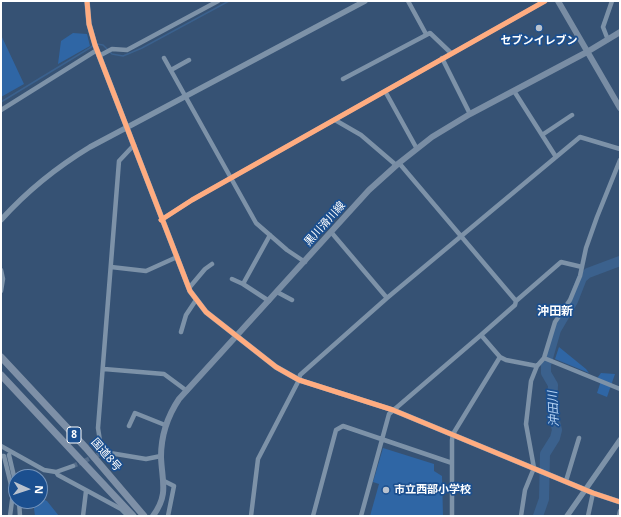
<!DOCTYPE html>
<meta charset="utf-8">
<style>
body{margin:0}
#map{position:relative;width:621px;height:517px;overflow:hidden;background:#365274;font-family:"Noto Sans",sans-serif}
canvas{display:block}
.frame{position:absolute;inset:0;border:2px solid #fff;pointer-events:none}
.north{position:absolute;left:8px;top:469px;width:40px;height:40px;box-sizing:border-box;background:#1b4f8f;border:1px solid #7695bc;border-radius:50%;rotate:93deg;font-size:11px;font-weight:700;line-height:16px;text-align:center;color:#fff}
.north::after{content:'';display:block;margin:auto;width:14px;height:18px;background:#b9c2ce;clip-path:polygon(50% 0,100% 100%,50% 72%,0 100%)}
</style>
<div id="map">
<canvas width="621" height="517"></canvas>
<div class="frame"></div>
<div class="north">N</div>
</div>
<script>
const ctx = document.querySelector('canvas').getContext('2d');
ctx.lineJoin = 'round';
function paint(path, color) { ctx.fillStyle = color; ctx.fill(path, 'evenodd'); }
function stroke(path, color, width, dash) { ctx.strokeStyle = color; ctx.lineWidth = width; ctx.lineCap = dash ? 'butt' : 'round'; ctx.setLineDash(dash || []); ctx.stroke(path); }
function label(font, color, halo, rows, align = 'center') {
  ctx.font = font + ' "Noto Sans","Noto Sans JP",sans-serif'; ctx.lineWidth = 3.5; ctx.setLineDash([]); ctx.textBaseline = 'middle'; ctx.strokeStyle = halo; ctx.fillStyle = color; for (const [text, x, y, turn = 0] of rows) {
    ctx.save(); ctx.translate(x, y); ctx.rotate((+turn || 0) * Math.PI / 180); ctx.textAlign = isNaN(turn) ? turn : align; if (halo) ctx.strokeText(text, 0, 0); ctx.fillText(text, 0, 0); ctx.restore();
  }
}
paint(new Path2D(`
 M73,33L87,34L90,46L58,64L61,41Z
 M1,35L24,84L1,97Z
 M559,347L586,369L589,373L555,359Z
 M601,373L615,374L607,397L597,393L600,384L598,377Z
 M383,448L434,464V471L442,476L443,516H370L379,484L373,482Z
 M40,498L47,501L59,516H35L33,501H40Z`), '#2f66a5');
stroke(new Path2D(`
 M97,44L103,45L112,54L123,56L142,48L229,1
 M1,102L93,46`), '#3b618d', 1.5);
stroke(new Path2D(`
 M538,516L544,499L545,454L555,438L557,430L552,409L553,385L546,373V365L556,330L573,301L582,278L588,273L620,261`), '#3b618d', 10);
stroke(new Path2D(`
 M73,466L102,453`), '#546c89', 4.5, [4.5, 2]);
stroke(new Path2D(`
 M408,1L426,34
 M608,40L603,27L612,1
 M99,56L112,49L127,50L218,1
 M164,58L256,223L287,250L305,262
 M442,58L470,114
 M171,70L189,60
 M343,79L430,33L451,53
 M385,91L417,149
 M514,91L556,157
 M1,110L97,50
 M335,120L361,135L396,165
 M542,135L572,115
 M399,163L516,301
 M161,220L192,200L545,1
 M331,232L387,298L580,137L620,149
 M111,267L146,271L177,257
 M1,270L3,279L1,291
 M232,279L243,284
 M189,288L205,269L212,264
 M277,292L292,300
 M269,301L243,284L270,235
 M181,332L186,315L196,300
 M544,358L620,389
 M537,366L506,360L500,357L481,335L515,305L516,301L561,262L582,267
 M104,369L164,374L187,391
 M129,426L135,413L165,425
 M1,446L44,470L56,472L73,466
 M104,452L100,441L98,428L119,161L134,145
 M102,453L104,452L146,459L161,456
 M9,455L16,485
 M1,456H4L13,493L10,516
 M56,472L58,475L121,509L128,516
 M164,481L174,486L168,516
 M566,481L579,438
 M19,501L20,516
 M83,516L86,491
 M251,516L258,459L299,380L300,375L387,298
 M313,516L336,430L343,426L452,463
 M361,516L389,414L481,335
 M452,516V440L453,434L500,357
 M521,516L525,490L534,468L526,424L531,381L537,366L544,358L555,322L570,300L580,276L586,248L597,217L620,160
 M588,516L593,493
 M619,516L620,511`), '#7d92a8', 4.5);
stroke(new Path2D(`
 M87,1L89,24L95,45L190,291L206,312L276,367L299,380L393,410L593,493L620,502
 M1,220C27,191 57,167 90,147L365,1
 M567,516L620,440`), '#7d92a8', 5.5);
stroke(new Path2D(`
 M558,1L620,108
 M153,516C169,494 162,482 161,457C161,435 167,417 179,399L369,190L399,163L432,137L470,114L587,52L620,32`), '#798da4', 6);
stroke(new Path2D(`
 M1,357L86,448L144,516
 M1,375L133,516`), '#7e90a7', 7);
stroke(new Path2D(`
 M87,1L89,24L95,45L190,291L206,312L276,367L299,380L393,410L593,493L620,502
 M161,220L192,200L545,1`), '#ffac80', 5);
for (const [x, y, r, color] of [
 [539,28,4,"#b9c2ce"],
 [386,490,4,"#b9c2ce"]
]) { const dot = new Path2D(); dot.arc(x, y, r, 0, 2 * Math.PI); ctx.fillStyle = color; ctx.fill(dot); stroke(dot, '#1b4f8f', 1.5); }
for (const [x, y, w] of [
 [74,435,14]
]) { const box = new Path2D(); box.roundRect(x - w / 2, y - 8, w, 16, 3); ctx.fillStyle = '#1b4f8f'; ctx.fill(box); stroke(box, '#fff', 1); }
label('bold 10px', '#fff', null, [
 ["8",74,435]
]);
label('bold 11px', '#fff', '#1b4f8f', [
 ["セブンイレブン",539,41],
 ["市立西部小学校",394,490,"left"]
]);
label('11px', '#fff', '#1b4f8f', [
 ["黒川滑川線",325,224,-48],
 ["国道8号",106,455,49]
]);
label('bold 12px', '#fff', '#1b4f8f', [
 ["沖田新",555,312]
]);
label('italic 12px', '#b5d3f5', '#1b4f8f', [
 ["沖田川",554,409,-93]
]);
</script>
